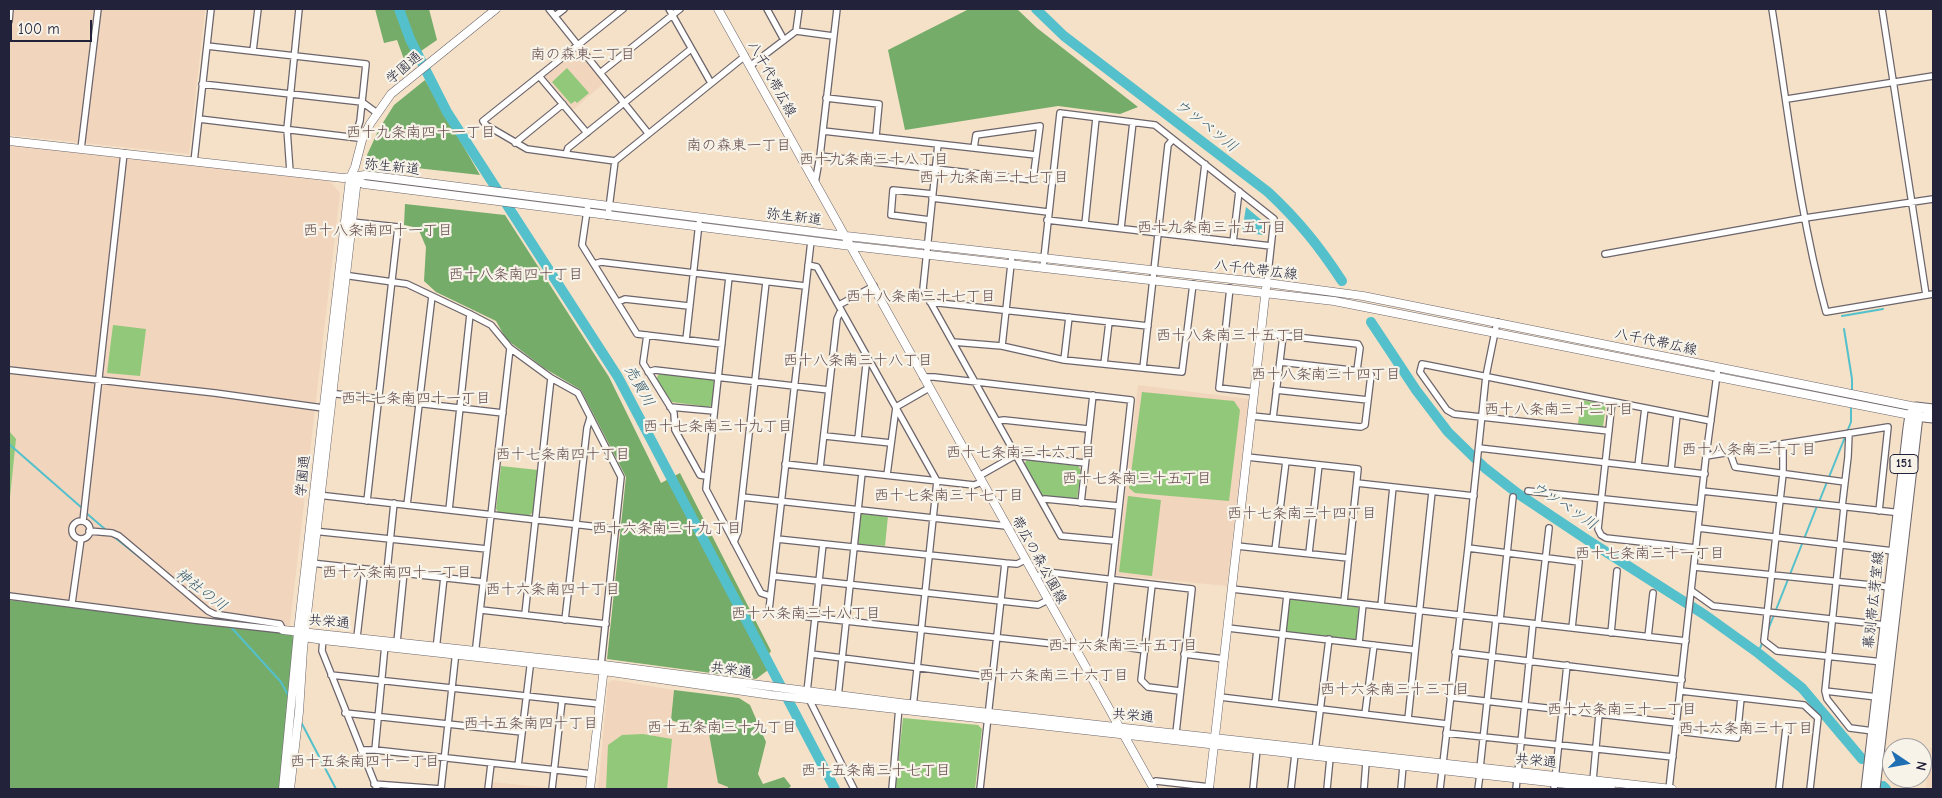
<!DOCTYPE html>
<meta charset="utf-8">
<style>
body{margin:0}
#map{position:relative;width:1942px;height:798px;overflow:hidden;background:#f4e1c7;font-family:"Comic Neue",sans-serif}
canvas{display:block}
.frame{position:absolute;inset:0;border:10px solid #22223b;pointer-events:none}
.north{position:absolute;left:1882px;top:738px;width:50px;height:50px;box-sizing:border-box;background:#f7f3e8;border:1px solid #a29fa3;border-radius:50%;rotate:102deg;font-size:14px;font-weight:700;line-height:20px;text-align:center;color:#22223b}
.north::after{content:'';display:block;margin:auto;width:18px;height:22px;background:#1f6fb2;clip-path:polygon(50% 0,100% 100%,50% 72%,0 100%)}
.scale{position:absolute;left:10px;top:20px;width:82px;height:22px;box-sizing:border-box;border:2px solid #22223b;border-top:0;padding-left:6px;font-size:15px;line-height:18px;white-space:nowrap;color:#22223b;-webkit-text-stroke:4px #f7f3e8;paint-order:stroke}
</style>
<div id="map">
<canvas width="1942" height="798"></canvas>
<div class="frame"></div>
<div class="north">N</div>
<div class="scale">100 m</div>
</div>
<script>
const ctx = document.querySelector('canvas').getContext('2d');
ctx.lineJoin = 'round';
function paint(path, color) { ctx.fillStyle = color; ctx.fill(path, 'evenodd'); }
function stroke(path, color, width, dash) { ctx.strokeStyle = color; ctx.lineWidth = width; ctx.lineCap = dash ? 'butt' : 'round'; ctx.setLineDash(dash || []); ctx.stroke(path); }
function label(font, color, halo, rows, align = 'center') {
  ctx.font = font + ' "Comic Neue","Klee One",sans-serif'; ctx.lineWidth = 4.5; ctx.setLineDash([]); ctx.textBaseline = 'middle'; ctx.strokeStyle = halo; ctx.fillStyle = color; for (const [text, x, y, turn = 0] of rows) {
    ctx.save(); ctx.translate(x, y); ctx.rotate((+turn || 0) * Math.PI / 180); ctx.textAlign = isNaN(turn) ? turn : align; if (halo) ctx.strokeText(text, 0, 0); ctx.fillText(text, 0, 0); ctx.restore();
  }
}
paint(new Path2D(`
 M9,9H205L189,154L9,135Z
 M576,50L604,83L573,110L545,76Z
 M9,145L330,181L340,193L289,633L9,600Z
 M1138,385L1249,399L1227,586L1116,575Z
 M613,680L674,690L671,720L709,734L718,783L728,787V789H598L608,683Z
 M1930,748H1933V789H1926Z
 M492,782L549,788V789H491Z`), '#f1d5bd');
paint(new Path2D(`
 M567,68L589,93L577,103L575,101L571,104L552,82Z
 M113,325L146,329L140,376L107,373Z
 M659,374L714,380L713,404L709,407L672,402L656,379Z
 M1142,392L1234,401L1240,410L1229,501L1135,493L1129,488Z
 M1581,400L1606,404L1603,427L1578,424Z
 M9,431L16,439L9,507Z
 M1027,460L1078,466L1081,470L1077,499L1042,497L1024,464Z
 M501,466L538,470L533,512L529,516L499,513L496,509Z
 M1128,496L1161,500L1152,576L1119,572Z
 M861,513L888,516L885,546L858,544Z
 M1292,599L1358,607L1359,610L1357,638L1354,640L1288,632L1286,629L1288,603Z
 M903,718L978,725L982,729L975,789H895Z
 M643,734L672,739L667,789H606L608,745L622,735Z`), '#92c87a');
paint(new Path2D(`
 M375,9H429L437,40L405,62L397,40L384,43Z
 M969,9H1017L1037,28L1138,107L1120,114L1058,106L905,130L888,50Z
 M425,80L480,175L371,163L367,155L379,129L394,105Z
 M405,204L505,215L609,377L661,483L680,473L771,651L764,662L768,670L756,679L607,659L626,477L581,390L544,368L506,339L496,321L436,292L424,281L426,247L418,228L404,225Z
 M9,600L289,633L296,639L279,789H9Z
 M674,690L739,698L750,705L766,742L758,774L763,784L784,777L791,786L788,789H728V787L718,783L709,734L671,720Z`), '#75ac6a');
paint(new Path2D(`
 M1246,207L1265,223L1263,235L1242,232Z`), '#53c0cc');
stroke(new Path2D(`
 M1842,316L1883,309
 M1844,329L1852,379V391
 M9,444L82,508
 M1819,502L1851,422V405
 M85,512L106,530
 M113,536L143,560
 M230,626L281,682L289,697
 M1768,630L1817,506
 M1758,653L1763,641
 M301,722L336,789`), '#53c0cc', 2);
stroke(new Path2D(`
 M399,9L410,39L447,112L618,377L835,789
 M1036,9L1064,36L1268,192C1299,221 1319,246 1342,281
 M1371,322L1416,390L1448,432L1485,468L1517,493L1589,541L1705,615L1758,653L1802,688L1862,759
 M1883,786L1886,789`), '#53c0cc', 10);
const street = new Path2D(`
 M549,9L648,133
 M669,9L711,83
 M767,9L784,40
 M1772,9C1788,110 1799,213 1826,312L1933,294
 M1882,9L1926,295
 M555,16L564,9
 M9,21L10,9
 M796,31L833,36
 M207,46L366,64L360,121L355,137
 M253,51L258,9
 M750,66L796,31L799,9
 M600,73L680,9
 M539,76L587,133
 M202,84L362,102L377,113
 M826,98L879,104L876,136
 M1787,99L1933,76
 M199,119L358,138
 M823,131L1036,155
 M515,143L563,104
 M938,144L923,289L1061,536L1115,541
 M81,149L98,9
 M566,154L568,148L691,49
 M820,156L1033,180L1040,126L976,135L974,148
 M615,161L527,149L486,125L483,121L623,9
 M194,162L211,9
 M290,172L287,129L299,9
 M815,183L820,156L837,9
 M932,198L1048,212
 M588,204L582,245L637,334L722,344
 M608,216L615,161L745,56
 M930,220L891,215L893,190L933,194
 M1047,220L1271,246
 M352,222L398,227L367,501
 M1085,224L1096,118
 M1121,228L1133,122
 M1196,237L1205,164
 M811,241L769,610L773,613L1073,646
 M1233,242L1239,191
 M1605,254L1805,218L1933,199
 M594,264L601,262L805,286
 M808,265L817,267L937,481L913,707
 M1043,267L1060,113L1155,125L1274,219L1267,283
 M343,275L407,284L470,314L491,325L510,348L551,378L578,393L621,477L601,665
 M729,277L706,489L761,593L770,596
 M1230,288L1219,388L1254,392
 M618,302L625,299L689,306
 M930,302L1148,326
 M839,305L874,286
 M1261,333L1358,344L1360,348L1357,370
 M647,335L643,363L674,413L675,430L700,475L706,476
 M686,340L699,223
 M953,342L1002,346L1064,360L1182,372L1193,284
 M1002,346L1012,255
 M1064,360L1069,317
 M1104,364L1109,322
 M1143,368L1168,145L1173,139
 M9,370L215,393L323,408
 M648,372L655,370L829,390
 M923,377H934L1131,400L1104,644L1145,650
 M1276,390L1368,400
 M328,393L503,413
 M1612,402L1598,529L1601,535L1606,538L1696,548
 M670,407L714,411
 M1252,416L1361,427L1365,425L1371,375L1369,372L1280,362
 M1273,418L1283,336
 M997,421L1004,420L1088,429
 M1609,431L1454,414L1447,410L1420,372L1422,364L1711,421
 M825,436L891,443
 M858,439L866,365L870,361
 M1783,444V474L1764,641L1777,651L1883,662
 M1479,448L1705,474
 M1730,453L1735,467L1845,482
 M1706,456L1888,427L1879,511
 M1247,457L1358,469L1344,602
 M1018,458L1022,456L1085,463
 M785,464L974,485L982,482
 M1638,466L1645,408
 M820,468L837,319L841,310
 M1671,470L1677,415
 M887,475L896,407L929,388
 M979,476L1016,455
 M1357,483L1474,496
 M1528,491L1700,509
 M1702,491L1902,513
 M318,495L616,529
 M742,497L1006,526
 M1041,500L1045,499L1119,506
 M1081,503L1093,395
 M407,505L432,296
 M1842,507L1848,457L1849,433
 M1844,507L1825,691L1827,699L1850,728L1873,731
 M449,510L470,314
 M83,521L124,153
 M72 530a9 9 0 1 1 18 0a9 9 0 1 1-18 0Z
 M1698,528L1893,551
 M89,531L112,533L119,536L208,611L214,614L280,624L283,630
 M313,531L487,549
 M777,539L1005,563L1017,564L1025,560
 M734,542L738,532L766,282
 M823,544L807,692L811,703L854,789
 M1237,546L1348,558
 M1468,548L1579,562L1572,628
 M1275,550L1286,461
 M1309,553L1319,465
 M311,563L483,582
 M1694,567L1891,587
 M387,571L394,503
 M773,576L1038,605L1048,600
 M1035,577L1047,572L1192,589L1176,733
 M1152,585L1141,680L1148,687L1180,691
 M1232,589L1686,641
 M1692,591L1713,606L1885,625
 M9,596L194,620L283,630
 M72,603L81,539
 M1381,606L1393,487
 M481,610L606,624
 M525,614L551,378
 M565,620L587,428L590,418
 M1500,620L1513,497
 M1538,624L1549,528
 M1228,628L1415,650
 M1611,633L1617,571
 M357,637L365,569
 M1648,637L1653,593
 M323,638L322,651L377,789
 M397,642L404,572
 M1359,643L1363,604
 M436,650L444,577
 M1455,652L1682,680
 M811,654L992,677
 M1184,654L1224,659
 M475,655L510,348
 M331,675L600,704
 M1681,691L1804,705L1818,718L1810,789
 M1825,691L1877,697
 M838,697L862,473
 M1220,697L1447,724
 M1450,697L1677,723
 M1275,703L1287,595
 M345,713L522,732
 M1365,714L1374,645
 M1408,719L1432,492
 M1676,731L1737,738L1741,698
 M1446,733L1673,757
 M361,750H375L592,774
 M375,750L385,645
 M1315,751L1329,639
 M518,766L531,659
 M1480,768L1496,619
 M1518,772L1533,624
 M1593,780L1599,714
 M1151,783L1156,781L1210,787
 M374,784L441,789
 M441,789L456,651
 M488,789L491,764
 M552,789L562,701
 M892,789L899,707
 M980,789L1005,563
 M1253,789L1257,749
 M1291,789L1295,754
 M1327,789L1330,758
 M1364,789L1366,762
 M1401,789L1403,766
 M1440,789L1468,548L1486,376L1497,322
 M1478,789L1480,774
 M1516,789L1517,779
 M1554,789L1567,665
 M1669,789L1706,456L1718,367
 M1779,789L1786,728`);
const secondary = new Path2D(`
 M718,9L1154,789
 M9,141L343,178L365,175L846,236L1267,283L1363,296L1916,407
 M350,178L364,184L851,246L1334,301L1910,415
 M283,630L604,665L900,703L1672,789
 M298,632L304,637L323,640L604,671L771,695L1611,789
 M283,789L298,632L350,178L355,167L362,140L370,124L391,94L496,9
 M290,789L299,712L303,649L357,179
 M590,789L604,667
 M1209,789L1266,288`);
const primary = new Path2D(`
 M1916,407L1933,409
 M1914,416L1933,418
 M1866,789L1908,428L1910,415L1916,407
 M1875,789L1918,416L1916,407`);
stroke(street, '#6c656c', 8);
stroke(secondary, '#6c656c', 9);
stroke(primary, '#6c656c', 11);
stroke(street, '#fff', 5.5);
stroke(secondary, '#fff', 8);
stroke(primary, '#fff', 9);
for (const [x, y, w] of [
 [1904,464,28]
]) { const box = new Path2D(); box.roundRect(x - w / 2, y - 9.5, w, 19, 4); ctx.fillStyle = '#f7f3e8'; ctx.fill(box); stroke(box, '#22223b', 1); }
label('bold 12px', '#22223b', null, [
 ["151",1904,464]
]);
label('14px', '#22223b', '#f7f3e8', [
 ["学園通",404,68,-40],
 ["八千代帯広線",772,79,61],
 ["弥生新道",392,167,6],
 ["弥生新道",794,217,7],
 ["八千代帯広線",1256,270,7],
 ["八千代帯広線",1656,342,12],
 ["学園通",303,476,-84],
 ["帯広の森公園線",1039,560,61],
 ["幕別帯広芽室線",1874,600,-84],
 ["共栄通",329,622,5],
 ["共栄通",731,670,8],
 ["共栄通",1133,716,5],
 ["共栄通",1536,761,6]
]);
label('15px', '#654c4e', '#f7f3e8', [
 ["南の森東二丁目",583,55],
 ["西十九条南四十一丁目",421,133],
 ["南の森東一丁目",739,146],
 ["西十九条南三十八丁目",874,160],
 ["西十九条南三十七丁目",994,178],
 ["西十九条南三十五丁目",1212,228],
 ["西十八条南四十一丁目",378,231],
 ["西十八条南四十丁目",516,275],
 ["西十八条南三十七丁目",921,297],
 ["西十八条南三十五丁目",1231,336],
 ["西十八条南三十八丁目",858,361],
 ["西十八条南三十四丁目",1326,375],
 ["西十七条南四十一丁目",416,399],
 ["西十八条南三十二丁目",1559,410],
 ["西十七条南三十九丁目",718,427],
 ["西十八条南三十丁目",1749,450],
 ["西十七条南三十六丁目",1021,453],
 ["西十七条南四十丁目",563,455],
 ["西十七条南三十五丁目",1137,479],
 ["西十七条南三十七丁目",949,496],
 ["西十七条南三十四丁目",1302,514],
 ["西十六条南三十九丁目",667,529],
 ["西十七条南三十一丁目",1650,554],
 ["西十六条南四十一丁目",397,573],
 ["西十六条南四十丁目",553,590],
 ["西十六条南三十八丁目",806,614],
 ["西十六条南三十五丁目",1123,646],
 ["西十六条南三十六丁目",1054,676],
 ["西十六条南三十三丁目",1395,690],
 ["西十六条南三十一丁目",1622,710],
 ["西十五条南四十丁目",531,724],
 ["西十五条南三十九丁目",722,728],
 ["西十六条南三十丁目",1746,729],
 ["西十五条南四十一丁目",365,762],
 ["西十五条南三十七丁目",876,771]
]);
label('italic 15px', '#33596e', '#f7f3e8', [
 ["ウツベツ川",1206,126,38],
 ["売買川",639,386,61],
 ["ウツベツ川",1564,506,33],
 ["神社の川",201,590,37]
]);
</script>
